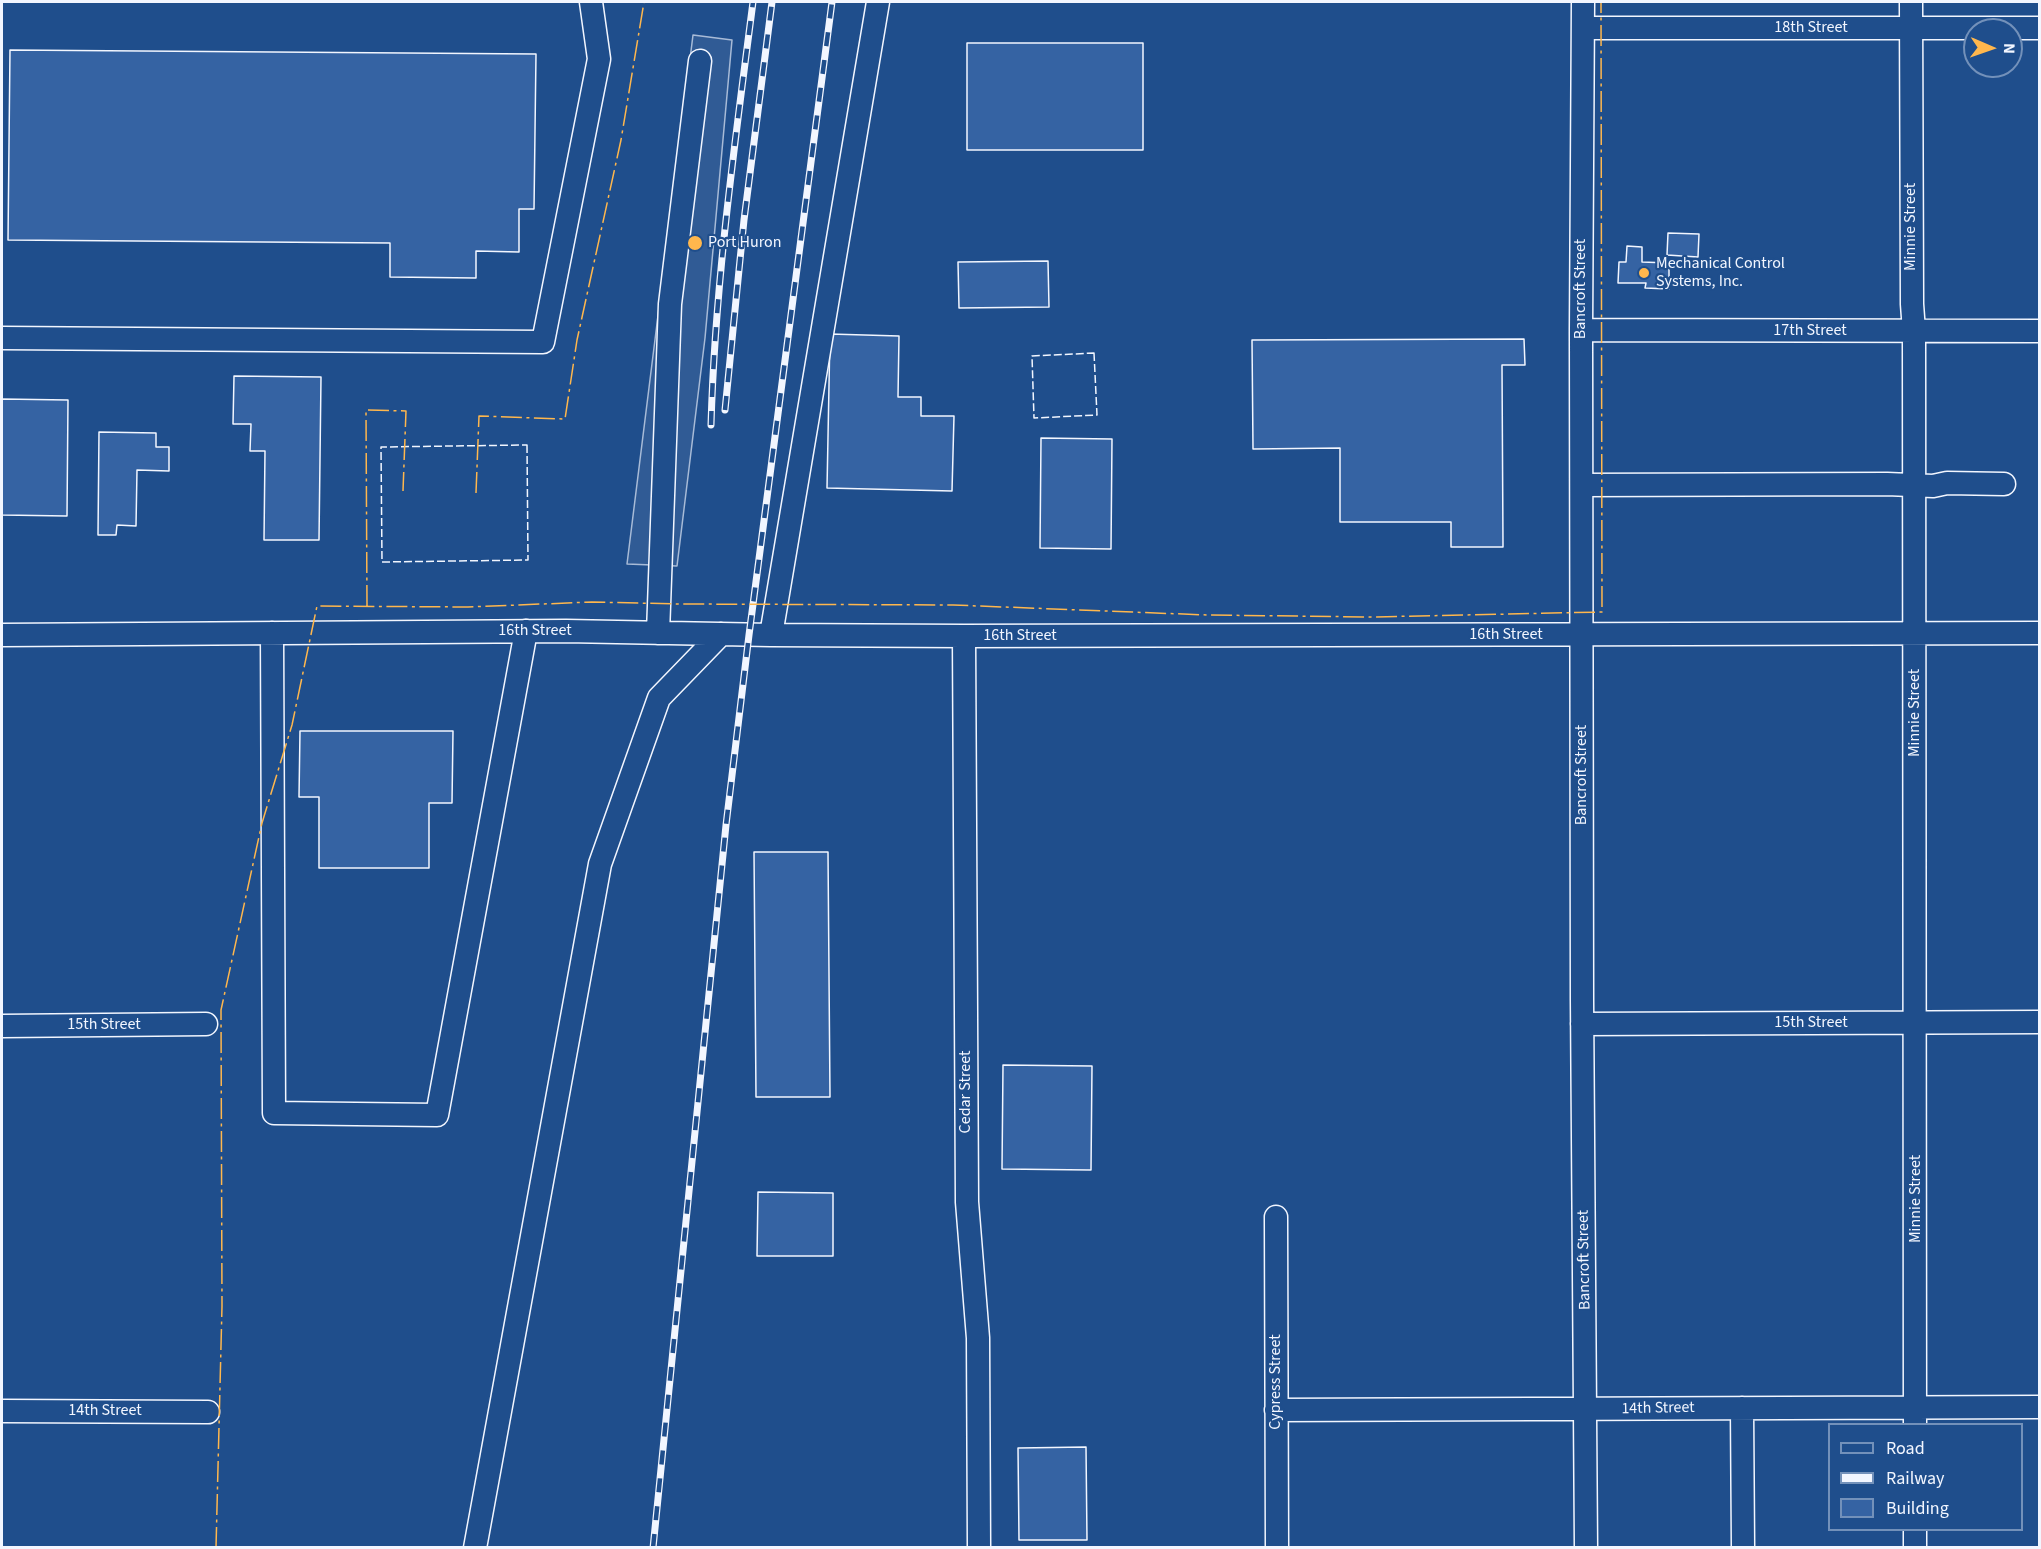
<!DOCTYPE html>
<style>
body{margin:0}
#map{position:relative;width:2041px;height:1549px;overflow:hidden;background:#1f4e8c;font-family:"Source Sans 3",sans-serif}
canvas{display:block}
.frame{position:absolute;inset:0;border:3px solid #f2f6ff;pointer-events:none}
.legend{position:absolute;left:1828px;top:1423px;width:195px;height:108px;box-sizing:border-box;background:#1f4e8c;border:2px solid #7391ba;margin:0;padding:8px 10px;list-style:none;font-size:18px;color:#f2f6ff}
.legend li{display:flex;align-items:center;gap:12px;height:30px}
.legend b{width:30px;border:2px solid #7391ba}
.north{position:absolute;left:1963px;top:18px;width:60px;height:60px;box-sizing:border-box;background:#1f4e8c;border:2px solid #7391ba;border-radius:50%;rotate:92deg;font-size:16px;font-weight:700;line-height:24px;text-align:center;color:#f2f6ff}
.north::after{content:'';display:block;margin:auto;width:21px;height:27px;background:#ffb74d;clip-path:polygon(50% 0,100% 100%,50% 72%,0 100%)}
</style>
<div id="map">
<canvas width="2041" height="1549"></canvas>
<div class="frame"></div>
<ul class="legend">
<li><b style="height:8px;background:#1f4e8c"></b>Road</li>
<li><b style="height:8px;background:#f2f6ff"></b>Railway</li>
<li><b style="height:16px;background:#3563a3"></b>Building</li>
</ul>
<div class="north">N</div>
</div>
<script>
const ctx = document.querySelector('canvas').getContext('2d');
ctx.lineJoin = 'round';
function paint(path, color) { ctx.fillStyle = color; ctx.fill(path, 'evenodd'); }
function stroke(path, color, width, dash) { ctx.strokeStyle = color; ctx.lineWidth = width; ctx.lineCap = dash ? 'butt' : 'round'; ctx.setLineDash(dash || []); ctx.stroke(path); }
function label(font, color, halo, rows, align = 'center') {
  ctx.font = font + ' "Source Sans 3",sans-serif'; ctx.lineWidth = 4.5; ctx.setLineDash([]); ctx.textBaseline = 'middle'; ctx.strokeStyle = halo; ctx.fillStyle = color; for (const [text, x, y, turn = 0] of rows) {
    ctx.save(); ctx.translate(x, y); ctx.rotate((+turn || 0) * Math.PI / 180); ctx.textAlign = isNaN(turn) ? turn : align; if (halo) ctx.strokeText(text, 0, 0); ctx.fillText(text, 0, 0); ctx.restore();
  }
}
const built = new Path2D(`
 M693,35L732,40L705,338L677,566L627,564Z`);
paint(built, '#305b95');
stroke(built, '#a8bbd7', 1.5);
const building = new Path2D(`
 M967,43H1143V150H967Z
 M10,50L536,54L534,209H519V252L476,251V278L390,277V243L8,240Z
 M1668,233L1699,234L1698,257L1667,255Z
 M1627,246L1642,247V262L1669,263V289L1645,288L1646,283H1618L1619,262H1626Z
 M1048,261L1049,307L959,308L958,262Z
 M830,334L899,336L898,397H921V416H954L952,491L827,488Z
 M1524,339L1525,365H1502L1503,547H1451V522H1340V448L1253,449L1252,340Z
 M234,376L321,377L319,540H264L265,451H250L251,424H233Z
 M2,399L68,400L67,516L2,515Z
 M99,432L156,433V447H169V471L137,470L136,526L117,525L116,535H98Z
 M1041,438L1112,439L1111,549L1040,548Z
 M300,731H453L452,803H429V868H319V797H299Z
 M754,852H828L830,1097H756Z
 M1003,1065L1092,1066L1091,1170L1002,1169Z
 M758,1192L833,1193V1256H757Z
 M1086,1447L1087,1540H1019L1018,1448Z`);
paint(building, '#3563a3');
stroke(building, '#f2f6ff', 1.5);
const minor = new Path2D(`
 M1583,2L1581,330L1582,1000L1586,1548
 M1911,2L1912,304L1914,331L1915,1424
 M1583,28H2040
 M1581,330L2040,331
 M2,338L543,342L599,59L591,2
 M1582,485L1887,484L1933,486L1947,483L2004,484
 M272,633L274,1113L437,1115L526,631
 M658,633L670,304L700,61
 M2,635L566,631L771,635L964,636L2040,633
 M771,635L878,2
 M964,636L967,1202L978,1338L979,1548
 M1582,1024L2040,1022
 M2,1026L206,1024
 M1276,1217L1277,1548
 M1742,1408L1743,1548
 M1276,1410L2040,1407
 M2,1411L208,1412
 M1915,1530V1548
 M475,1548L600,864L659,698L721,634`);
stroke(minor, '#f2f6ff', 25);
stroke(minor, '#1f4e8c', 22);
const rail = new Path2D(`
 M725,410L744,220L772,2
 M711,425C715,283 735,142 753,2
 M653,1548L726,825L749,635L832,2`);
stroke(rail, '#f2f6ff', 7);
stroke(rail, '#1f4e8c', 4.5, [14]);
stroke(new Path2D(`
 M1094,353L1097,415L1034,418L1032,356Z
 M527,445L528,560L382,562L381,447Z`), '#f2f6ff', 1.5, [8, 3]);
stroke(new Path2D(`
 M476,493L479,416L565,419L577,340L621,140L644,2
 M367,606L366,410L406,411L403,491
 M216,1548L222,1306L221,1010L262,823L292,725L317,606L468,607L592,602L679,604L953,605L1207,615L1372,617L1602,612L1601,2`), '#ffb74d', 1.5, [21, 4.5, 3, 4.5]);
for (const [x, y, r, color] of [
 [695,243,8,"#ffb74d"],
 [1644,273,6,"#ffb74d"]
]) { const dot = new Path2D(); dot.arc(x, y, r, 0, 2 * Math.PI); ctx.fillStyle = color; ctx.fill(dot); stroke(dot, '#1f4e8c', 2); }
label('16px', '#f2f6ff', '#1f4e8c', [
 ["18th Street",1811,28],
 ["Minnie Street",1911,227,-90],
 ["Bancroft Street",1581,289,-90],
 ["17th Street",1810,331],
 ["16th Street",535,631],
 ["16th Street",1506,635],
 ["16th Street",1020,636],
 ["Minnie Street",1915,713,-90],
 ["Bancroft Street",1582,775,-90],
 ["15th Street",1811,1023],
 ["15th Street",104,1025],
 ["Cedar Street",966,1092,-90],
 ["Minnie Street",1916,1199,-90],
 ["Bancroft Street",1585,1260,-91],
 ["Cypress Street",1276,1382,-90],
 ["14th Street",1658,1409,-1],
 ["14th Street",105,1411]
]);
label('16px', '#f2f6ff', '#1f4e8c', [
 ["Port Huron",708,243],
 ["Mechanical Control",1656,264],
 ["Systems, Inc.",1656,282]
], 'left');
</script>
